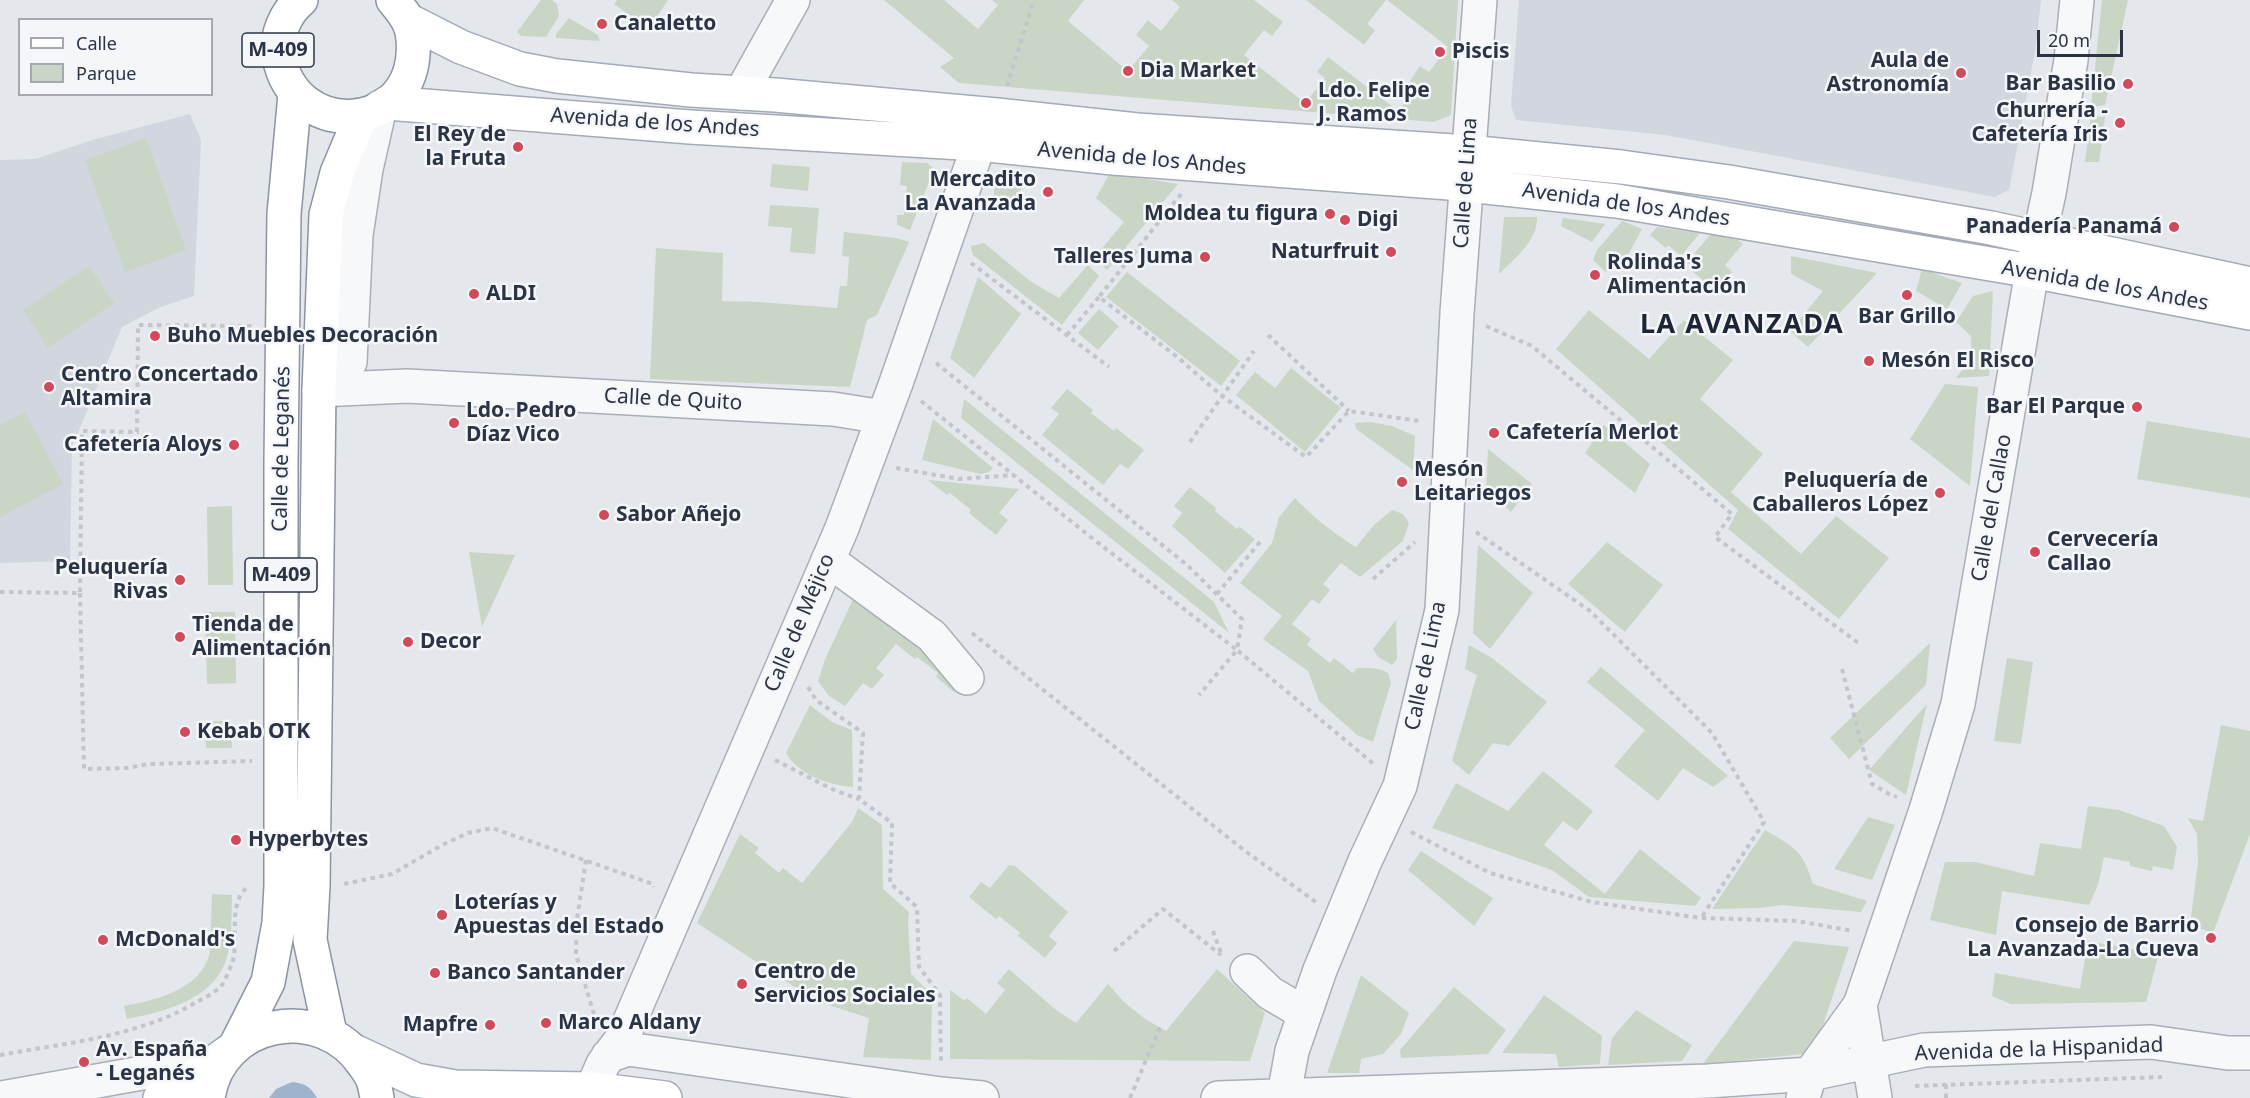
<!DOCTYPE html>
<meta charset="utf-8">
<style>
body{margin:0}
#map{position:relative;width:2250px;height:1098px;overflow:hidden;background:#e4e7ec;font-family:"Noto Sans",sans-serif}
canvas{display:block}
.legend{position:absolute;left:18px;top:18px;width:195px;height:78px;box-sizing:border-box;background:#f4f6f9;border:2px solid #a4a8b1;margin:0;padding:8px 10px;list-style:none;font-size:18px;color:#2b3445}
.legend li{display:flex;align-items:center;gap:12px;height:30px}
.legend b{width:30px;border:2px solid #a4a8b1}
.scale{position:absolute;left:2037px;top:30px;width:86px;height:27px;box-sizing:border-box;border:3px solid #2b3445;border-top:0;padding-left:8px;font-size:18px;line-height:21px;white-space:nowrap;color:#2b3445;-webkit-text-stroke:4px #f4f6f9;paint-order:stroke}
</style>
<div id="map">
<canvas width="2250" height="1098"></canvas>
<ul class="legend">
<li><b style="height:8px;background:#fff"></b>Calle</li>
<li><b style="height:16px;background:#c9d6c5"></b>Parque</li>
</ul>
<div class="scale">20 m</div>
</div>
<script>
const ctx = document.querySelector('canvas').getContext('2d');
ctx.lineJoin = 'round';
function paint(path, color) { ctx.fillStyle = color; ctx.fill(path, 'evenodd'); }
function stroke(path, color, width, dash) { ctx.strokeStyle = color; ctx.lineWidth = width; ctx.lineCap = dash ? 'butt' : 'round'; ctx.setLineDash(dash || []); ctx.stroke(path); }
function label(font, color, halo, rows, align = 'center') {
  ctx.font = font + ' "Noto Sans",sans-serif'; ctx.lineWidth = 5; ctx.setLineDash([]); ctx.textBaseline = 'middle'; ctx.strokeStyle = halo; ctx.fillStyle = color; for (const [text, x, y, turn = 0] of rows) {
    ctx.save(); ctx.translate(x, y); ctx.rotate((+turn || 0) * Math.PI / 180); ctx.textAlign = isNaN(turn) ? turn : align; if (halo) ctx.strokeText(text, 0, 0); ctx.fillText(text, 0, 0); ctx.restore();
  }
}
paint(new Path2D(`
 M1519,0H2041L2035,51L2009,190L1995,197L1666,135L1516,120L1511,106Z
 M190,114L201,140L194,296L158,308L122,327L72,447L70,561L0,563V160L35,159L96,139Z`), '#d2d6de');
paint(new Path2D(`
 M541,0H552L557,4L559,16L546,37L521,36L517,32Z
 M617,0H668L651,26L626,13L614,4Z
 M884,0H944L978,29L998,5L992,0H1084L1068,21L1128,71L1149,46L1136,35L1148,20L1161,31L1180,7L1172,0H1254L1283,22L1272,36L1264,30L1244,55L1305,103L1325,78L1317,72L1328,57L1398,111L1417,87L1410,81L1420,66L1429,72L1448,47L1387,0H1458L1451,115L1434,122L959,83L940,67L954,58Z
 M1306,0H1386L1367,24L1375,30L1364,45Z
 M2102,0H2128L2105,105L2091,107Z
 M569,18L598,35L600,41L556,38V34Z
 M2091,116L2105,117L2099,162H2085Z
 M146,138L186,250L125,272L85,160Z
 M902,162L927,163L932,167L933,172L910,230L897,225V215H904L907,186L900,185Z
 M772,164L810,167L808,191L770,187Z
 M1001,172L1033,173L1018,194L1024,202C1014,210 1005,209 993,204L995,180Z
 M1110,173L1178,184L1107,270L1094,258L1124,222L1096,198Z
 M770,205L819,208L815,254L790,252L792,228L768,226Z
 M1504,217H1537C1538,241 1514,259 1499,274Z
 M1563,218L1605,224L1592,242L1561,226Z
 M1622,221L1642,229L1627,257L1606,272L1593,260L1597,250Z
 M1657,227L1700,233L1681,256L1668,245L1666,248L1650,235Z
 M844,232L896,238L909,242L877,315L867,320L850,387L650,379L656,248L723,253L722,301L759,302L837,308L840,286H847L849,257L842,256Z
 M1711,234L1738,240L1743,244L1725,265L1732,272L1716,291L1691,270L1693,267L1687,262Z
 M984,243L1030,281L1059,298L1088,265L1099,276L1062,325L973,255L971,246Z
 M1791,256L1877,273L1808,347L1790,331L1823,291L1791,274Z
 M89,266L114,303L48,348L23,310Z
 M1922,269L1962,283L1947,309L1916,291Z
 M1127,272L1240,361L1221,386L1106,297Z
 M978,277L1021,314L974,378L950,358Z
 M1993,291L1989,376L1956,378L1971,359V336L1956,322L1973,296Z
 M1099,309L1119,326L1098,350L1078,333Z
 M1589,310L1649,359L1684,320L1733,360L1700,399L1763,454L1731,492L1801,554L1836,516L1889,558L1839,619L1728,529L1738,510L1556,349Z
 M1291,368L1341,408L1305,452L1236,395L1255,372L1275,388Z
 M1945,384L1978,387L1970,486L1910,439Z
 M1067,389L1093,410L1091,413L1114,431L1116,428L1144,450L1128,469L1120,464L1103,485L1042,435L1059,414L1051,408Z
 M964,399L1214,602L1229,633L961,418Z
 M25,412L63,484L0,517V425Z
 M933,419L993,468L989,472L980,474L922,460Z
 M2147,421L2250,438V498L2137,479Z
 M1370,422L1392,426L1415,436L1413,470L1356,429L1355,423Z
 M1604,425L1650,464L1635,493L1585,453Z
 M1488,449L1532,484L1511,512L1486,489Z
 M928,480L1019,489L999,513L1008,520L996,535L969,513L971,510L950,493L947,495Z
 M1190,487L1216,508L1215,511L1237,529L1240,527L1255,539L1225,573L1172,526L1182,513L1174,506Z
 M1295,498C1313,517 1333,533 1356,547L1374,525L1392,510L1403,514L1409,523L1403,541L1360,577L1341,563L1323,584L1330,590L1319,604L1312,599L1292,624L1311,639L1307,645L1330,663L1334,658L1353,673L1357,668C1369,668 1378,667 1388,673L1391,683L1373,742L1357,735L1319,701L1308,671L1263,639L1282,616L1240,583L1272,543L1279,517Z
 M232,506L233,585H208L207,507Z
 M1607,542L1663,585L1625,632L1568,584Z
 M1478,545L1533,593L1490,649L1473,633Z
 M469,552L515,555L482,627Z
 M856,593L950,665L954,692L936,677L938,673L917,657L915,659L896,644L876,668L884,675L872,689L863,683L845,706L829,696L818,681L826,657Z
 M205,612H235L236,683L207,684Z
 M1396,620L1397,659L1392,665L1378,657L1373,649Z
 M1930,643L1926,685L1849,759L1830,738Z
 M1469,645L1492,658L1547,702L1509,746L1493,743L1469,775L1452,761L1477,675L1465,669Z
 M2007,658L2033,662L2021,744L1994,741Z
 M1601,667L1728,776L1713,787L1683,768L1658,801L1614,766L1645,730L1587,682Z
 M1927,704L1906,795L1869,770Z
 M810,705L832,722L852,730L853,787C829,785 799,775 786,753Z
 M205,721H231L232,748H206Z
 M2221,725L2250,731V834L2213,933L2190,925L2198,862L2197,834L2188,818L2203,821Z
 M1543,771L1593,811L1577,831L1563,821L1544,845L1605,894L1640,849L1701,898L1695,906L1589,897L1552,870L1432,828L1456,783L1508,811Z
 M2088,806L2119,810L2164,826L2177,847L2173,870L2153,866L2152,871L2130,866V862L2104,857L2098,885L2089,905L2002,891L1996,935L1930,920L1945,862H1975L2034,876L2040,843L2081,849Z
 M858,808L882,825L883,889L909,912L908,922L911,974L932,995L931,1060L863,1057L869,1018L816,1001L697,923L740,834L759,848L755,853L779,873L783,868L802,883L852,822Z
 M1868,817L1895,825L1872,880L1834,869Z
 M1765,830C1795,848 1802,849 1813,884L1867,901L1861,912L1781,905L1760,908L1712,909Z
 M1421,851L1493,898L1474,926L1408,870Z
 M1009,865L1015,866L1068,912L1049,936L1057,943L1045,958L1018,936L1020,933L999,916L996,919L969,897L981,882L990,888Z
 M212,894L232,895C231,915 233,940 226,960C213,1000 163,1012 127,1019L124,1006C157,1000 202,989 210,952Z
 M1794,941L1849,947L1819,1037L1804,1054L1703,1064Z
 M2088,941L2159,954L2146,1002L2011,1004L1992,996L1995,973L2080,989Z
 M1009,969L1056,1010L1076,1023L1108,984L1124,1002L1145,1019L1166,1031L1217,969L1265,1013L1250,1061L950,1059V990L965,1001L967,998L986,1014L1005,990L997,983Z
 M1361,975L1409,1013L1401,1034L1383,1054L1361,1059L1359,1073H1327Z
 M1454,987L1506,1030L1488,1054L1401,1058L1400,1050Z
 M1544,995L1602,1036L1600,1064L1559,1067L1556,1054L1502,1053Z
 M1636,1010L1692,1045L1682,1061L1608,1065L1612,1038Z`), '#c9d6c5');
paint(new Path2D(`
 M292,1082C304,1083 311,1087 317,1098H269L276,1089Z`), '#9fb4cc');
const minor = new Path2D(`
 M741,93L793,0
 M319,390L407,386L833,409L883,417
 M319,390L350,362L356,235L366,169L380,107
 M828,560L932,636L967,678
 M1247,971L1270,993L1304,1013
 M1860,1005L1875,1098
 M608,1056L628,1049L941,1094L982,1098
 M592,1089L603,1064L623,1037L842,528L896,383L979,144
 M1284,1095L1292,1051L1320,970L1365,861L1400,786L1442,610L1457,313L1480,0
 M2,1098L181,1066H209
 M1218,1098L1708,1081L1810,1074L1924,1050L2151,1042L2228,1053H2250
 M1803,1098L1810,1074L1860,1005L1926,810L1958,704L2032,271L2049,193L2071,60L2077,0`);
const major = new Path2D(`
 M408,20L461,47L520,69L557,76L691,90L775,95L997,115L1137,130L1468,152L1621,167L1729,182L1991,228L2250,284
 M387,103L690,127L979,144L1113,158L1449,183L1617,201L2032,271L2250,313
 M354,1051L416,1080L455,1087L592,1089L665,1098
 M160,1098L168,1096L235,1047`);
const highway = new Path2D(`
 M301,0C285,13 275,37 279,57C295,139 407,134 413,55C414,43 413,29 407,19C403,12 398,6 393,0
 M330,1033L310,940L313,886L319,390L326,215L337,173L361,116
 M235,1047L268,982L279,923L281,886V461L284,214L295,94
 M208,1098C219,1020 321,1000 364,1065C367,1069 371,1075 373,1080C375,1086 376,1092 377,1098`);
stroke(minor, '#a9aeb7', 36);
stroke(major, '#a3abb8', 36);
stroke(highway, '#8b94a3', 36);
stroke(new Path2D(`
 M1007,86L1034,0
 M1181,194L1099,297L1176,356L1222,396L1306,457L1349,411L1420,421
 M971,263L1109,367
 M1486,326L1532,346L1732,514L1715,537L1861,645
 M1067,335L1099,297
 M1268,335L1349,411
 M936,363L1187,565L1242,619L1237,650L1375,765
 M921,401L1092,538L1237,650L1199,695
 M1190,442L1254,351
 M896,468L959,479L1014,475
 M1476,532L1590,611L1712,733L1764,822L1701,918
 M1373,579L1415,542
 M0,592L80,593L82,431L137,432L138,325L253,326
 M80,593L84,769L127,768L149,764L252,761
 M1217,594L1260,542
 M972,633L1245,851L1316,902
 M1842,669L1872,784L1889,794L1897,797
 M808,687L816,700L863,733L859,799L892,823L890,883L917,907L919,967L940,995L941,1064
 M775,760L836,791L859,799
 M1411,832L1490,873L1592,902L1701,918L1797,921L1853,931
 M586,860L577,919L576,954L596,1021
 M344,884L392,874L442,845L468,833L492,828L653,884L654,887
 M1213,931L1221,953
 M1114,951L1163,909L1221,955
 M0,1055C66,1043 137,1037 195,1003C204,998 215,993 222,985C226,979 229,970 232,964C240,940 226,902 249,886
 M1915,1086L2162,1077
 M1130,1098L1160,1027
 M1946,1098V1083`), '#c2c5cb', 4, [4.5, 4.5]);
stroke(minor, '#f7f8fa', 33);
stroke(major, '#fff', 33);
stroke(highway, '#fff', 33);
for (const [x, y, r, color] of [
 [602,24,6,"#d1495b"],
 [1440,52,6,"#d1495b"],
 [1128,71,6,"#d1495b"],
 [1961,73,6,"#d1495b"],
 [2128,84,6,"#d1495b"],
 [1306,103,6,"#d1495b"],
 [2120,123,6,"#d1495b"],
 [518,147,6,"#d1495b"],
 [1048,192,6,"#d1495b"],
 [1330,214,6,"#d1495b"],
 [1345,220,6,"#d1495b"],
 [2174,227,6,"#d1495b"],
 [1391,252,6,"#d1495b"],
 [1205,257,6,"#d1495b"],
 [1595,275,6,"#d1495b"],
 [474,294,6,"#d1495b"],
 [1907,295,6,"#d1495b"],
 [155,336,6,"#d1495b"],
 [1869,361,6,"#d1495b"],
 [49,387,6,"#d1495b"],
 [2137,407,6,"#d1495b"],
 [454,423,6,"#d1495b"],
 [1494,433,6,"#d1495b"],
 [234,445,6,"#d1495b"],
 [1402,482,6,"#d1495b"],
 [1940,493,6,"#d1495b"],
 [604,515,6,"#d1495b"],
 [2035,552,6,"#d1495b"],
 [180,580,6,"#d1495b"],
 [180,637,6,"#d1495b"],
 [408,642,6,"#d1495b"],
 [185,732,6,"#d1495b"],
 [236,840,6,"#d1495b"],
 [442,915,6,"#d1495b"],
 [2211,938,6,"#d1495b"],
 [103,940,6,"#d1495b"],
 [435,973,6,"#d1495b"],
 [742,984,6,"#d1495b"],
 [546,1023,6,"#d1495b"],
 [490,1025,6,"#d1495b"],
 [84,1062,6,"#d1495b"]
]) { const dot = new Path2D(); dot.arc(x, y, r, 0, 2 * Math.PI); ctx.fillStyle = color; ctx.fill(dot); stroke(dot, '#f4f6f9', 2); }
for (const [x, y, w] of [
 [278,50,72],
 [281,575,72]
]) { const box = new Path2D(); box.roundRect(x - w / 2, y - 17, w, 34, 4.5); ctx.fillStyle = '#f4f6f9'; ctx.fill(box); stroke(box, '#2b3445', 1.5); }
label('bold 20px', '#2b3445', null, [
 ["M-409",278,50],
 ["M-409",281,575]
]);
label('bold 21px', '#2b3445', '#f4f6f9', [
 ["Canaletto",614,24],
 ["Piscis",1452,52],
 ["Aula de",1949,61,"right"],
 ["Astronomía",1949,85,"right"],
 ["Dia Market",1140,71],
 ["Bar Basilio",2116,84,"right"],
 ["Ldo. Felipe",1318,91],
 ["J. Ramos",1318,115],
 ["Churrería -",2108,111,"right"],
 ["Cafetería Iris",2108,135,"right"],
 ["El Rey de",506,135,"right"],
 ["la Fruta",506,159,"right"],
 ["Mercadito",1036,180,"right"],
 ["La Avanzada",1036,204,"right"],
 ["Moldea tu figura",1318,214,"right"],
 ["Digi",1357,220],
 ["Panadería Panamá",2162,227,"right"],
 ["Naturfruit",1379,252,"right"],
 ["Talleres Juma",1193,257,"right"],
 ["Rolinda's",1607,263],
 ["Alimentación",1607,287],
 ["ALDI",486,294],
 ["Bar Grillo",1907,317,"center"],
 ["Buho Muebles Decoración",167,336],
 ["Mesón El Risco",1881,361],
 ["Centro Concertado",61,375],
 ["Altamira",61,399],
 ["Bar El Parque",2125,407,"right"],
 ["Ldo. Pedro",466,411],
 ["Díaz Vico",466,435],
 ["Cafetería Merlot",1506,433],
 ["Cafetería Aloys",222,445,"right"],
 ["Mesón",1414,470],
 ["Leitariegos",1414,494],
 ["Peluquería de",1928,481,"right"],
 ["Caballeros López",1928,505,"right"],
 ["Sabor Añejo",616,515],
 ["Cervecería",2047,540],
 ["Callao",2047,564],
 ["Peluquería",168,568,"right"],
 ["Rivas",168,592,"right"],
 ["Tienda de",192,625],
 ["Alimentación",192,649],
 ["Decor",420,642],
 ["Kebab OTK",197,732],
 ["Hyperbytes",248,840],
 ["Loterías y",454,903],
 ["Apuestas del Estado",454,927],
 ["Consejo de Barrio",2199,926,"right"],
 ["La Avanzada-La Cueva",2199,950,"right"],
 ["McDonald's",115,940],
 ["Centro de",754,972],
 ["Servicios Sociales",754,996],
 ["Banco Santander",447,973],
 ["Marco Aldany",558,1023],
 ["Mapfre",478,1025,"right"],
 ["Av. España",96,1050],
 ["- Leganés",96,1074]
], 'left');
label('21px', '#2b3445', '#f4f6f9', [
 ["Avenida de los Andes",655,123,4],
 ["Avenida de los Andes",1142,159,5],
 ["Calle de Lima",1466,183,-86],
 ["Avenida de los Andes",1626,205,8],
 ["Avenida de los Andes",2105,286,10],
 ["Calle de Quito",673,400,3],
 ["Calle de Leganés",282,449,-89],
 ["Calle del Callao",1992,508,-80],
 ["Calle de Méjico",800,623,-67],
 ["Calle de Lima",1426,666,-78],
 ["Avenida de la Hispanidad",2039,1050,-2]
]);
ctx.letterSpacing = '1.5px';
label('bold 27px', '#1d2536', '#f4f6f9', [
 ["LA AVANZADA",1742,325]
]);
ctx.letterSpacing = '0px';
</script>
